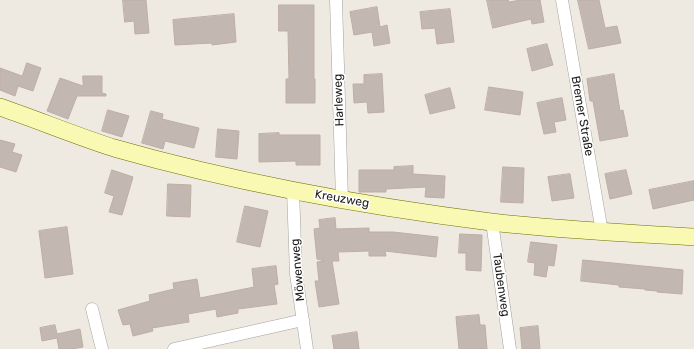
<!DOCTYPE html>
<meta charset="utf-8">
<style>
body{margin:0}
canvas{display:block;background:#eee9e1}
</style>
<canvas width="694" height="349"></canvas>
<script>
const ctx = document.querySelector('canvas').getContext('2d');
ctx.lineJoin = 'round';
function paint(path, color) { ctx.fillStyle = color; ctx.fill(path, 'evenodd'); }
function stroke(path, color, width, dash) { ctx.strokeStyle = color; ctx.lineWidth = width; ctx.lineCap = dash ? 'butt' : 'round'; ctx.setLineDash(dash || []); ctx.stroke(path); }
function label(font, color, halo, rows, align = 'center') {
  ctx.font = font + ' Rubik,sans-serif'; ctx.lineWidth = 3; ctx.setLineDash([]); ctx.textBaseline = 'middle'; ctx.strokeStyle = halo; ctx.fillStyle = color; for (const [text, x, y, turn = 0] of rows) {
    ctx.save(); ctx.translate(x, y); ctx.rotate((+turn || 0) * Math.PI / 180); ctx.textAlign = isNaN(turn) ? turn : align; if (halo) ctx.strokeText(text, 0, 0); ctx.fillText(text, 0, 0); ctx.restore();
  }
}
const building = new Path2D(`
 M123,0H146L149,33L135,34L134,21L125,22Z
 M487,0H508L509,2L521,0H540L544,22L532,24L531,19L493,28Z
 M578,0H599L605,28L617,26L621,43L589,49Z
 M279,5H314V79H315V103H286V79H289L288,31H279Z
 M377,7L380,27L387,25L390,43L374,46L372,32L354,35L350,12Z
 M450,9L454,42L437,44L435,28L422,29L420,12Z
 M234,14L236,42L212,45V43L175,45L173,20Z
 M547,44L553,65L532,71L527,49Z
 M27,63L41,68L33,91L18,86L15,96L0,90V68L22,76Z
 M382,74L384,112L368,113L367,102L354,103L353,84H364V75Z
 M614,74L620,111L623,110L628,136L600,141L593,101H590L587,79Z
 M83,76H102V93L106,94V96H77L68,119L47,111L60,78L83,86Z
 M489,87L523,92L520,115L485,110Z
 M450,88L455,108L430,114L425,95Z
 M562,98L566,120L554,122L556,132L544,134L537,103Z
 M108,110L129,116L122,137L102,131Z
 M151,111L163,114L162,119L199,128L194,148L165,141L163,149L142,143Z
 M218,129L239,131L237,159L216,157Z
 M279,133V135H320V165H296V161L259,162V134Z
 M0,140L15,144L12,152L22,155L16,172L0,167Z
 M413,166V174L445,176L444,198L425,197L426,187L386,189V192H359V170H394V167Z
 M503,167L524,168L523,203L501,202Z
 M112,170L133,177L122,215L109,212L114,196L105,193Z
 M626,170L632,194L610,199L605,174Z
 M570,174L574,198L552,201L548,177Z
 M694,181V200L653,209L649,190Z
 M168,184L191,185L190,217L167,216Z
 M245,206L268,211L260,247L237,242Z
 M335,218L336,229L369,228V232H393L438,237L436,257L385,251L386,256H369V251L338,252L339,261H332L339,304L319,307L315,281H319L317,262L325,261L317,259L314,229L320,228L319,220Z
 M67,227L73,274L45,278L39,231Z
 M460,234L482,235L481,271L466,270V253H459Z
 M531,242L557,245L554,266L548,265L546,277L534,275L535,263L528,262Z
 M583,260L683,270L682,294L657,292V291L645,290V289L619,287V285L581,281Z
 M276,266L278,284L274,285L277,304L238,309V313L217,317L216,309L188,314L189,322L152,328L153,331L133,336L130,324L123,325L118,310L150,301L149,295L174,289L173,283L197,279L200,298L254,287L252,269Z
 M479,315L480,325H485L487,349H459L456,317Z
 M55,325L57,334L80,329L83,347L72,349H59L57,338L42,341L40,328Z
 M538,326L540,349H522L520,328Z
 M357,332L359,349H334L332,336Z`);
paint(building, '#c2b8b1');
stroke(building, '#bfaea4', 1);
const street = new Path2D(`
 M336,0L342,200
 M562,0L602,232
 M293,190L296,274L307,349
 M492,222L510,349
 M92,309L102,349
 M174,349L303,320`);
const secondary = new Path2D(`
 M0,107C38,120 76,136 114,148C237,183 364,206 491,222C559,230 626,233 694,237`);
stroke(street, '#a3a3a3', 13);
stroke(secondary, '#6c7204', 18);
stroke(street, '#fff', 12);
stroke(secondary, '#faf9b3', 17);
label('12px', '#1c1c1c', '#fff', [
 ["Harleweg",339,100,-92],
 ["Bremer Straße",582,116,80],
 ["Kreuzweg",342,199,10],
 ["Möwenweg",298,270,-95],
 ["Taubenweg",501,285,82]
]);
</script>
